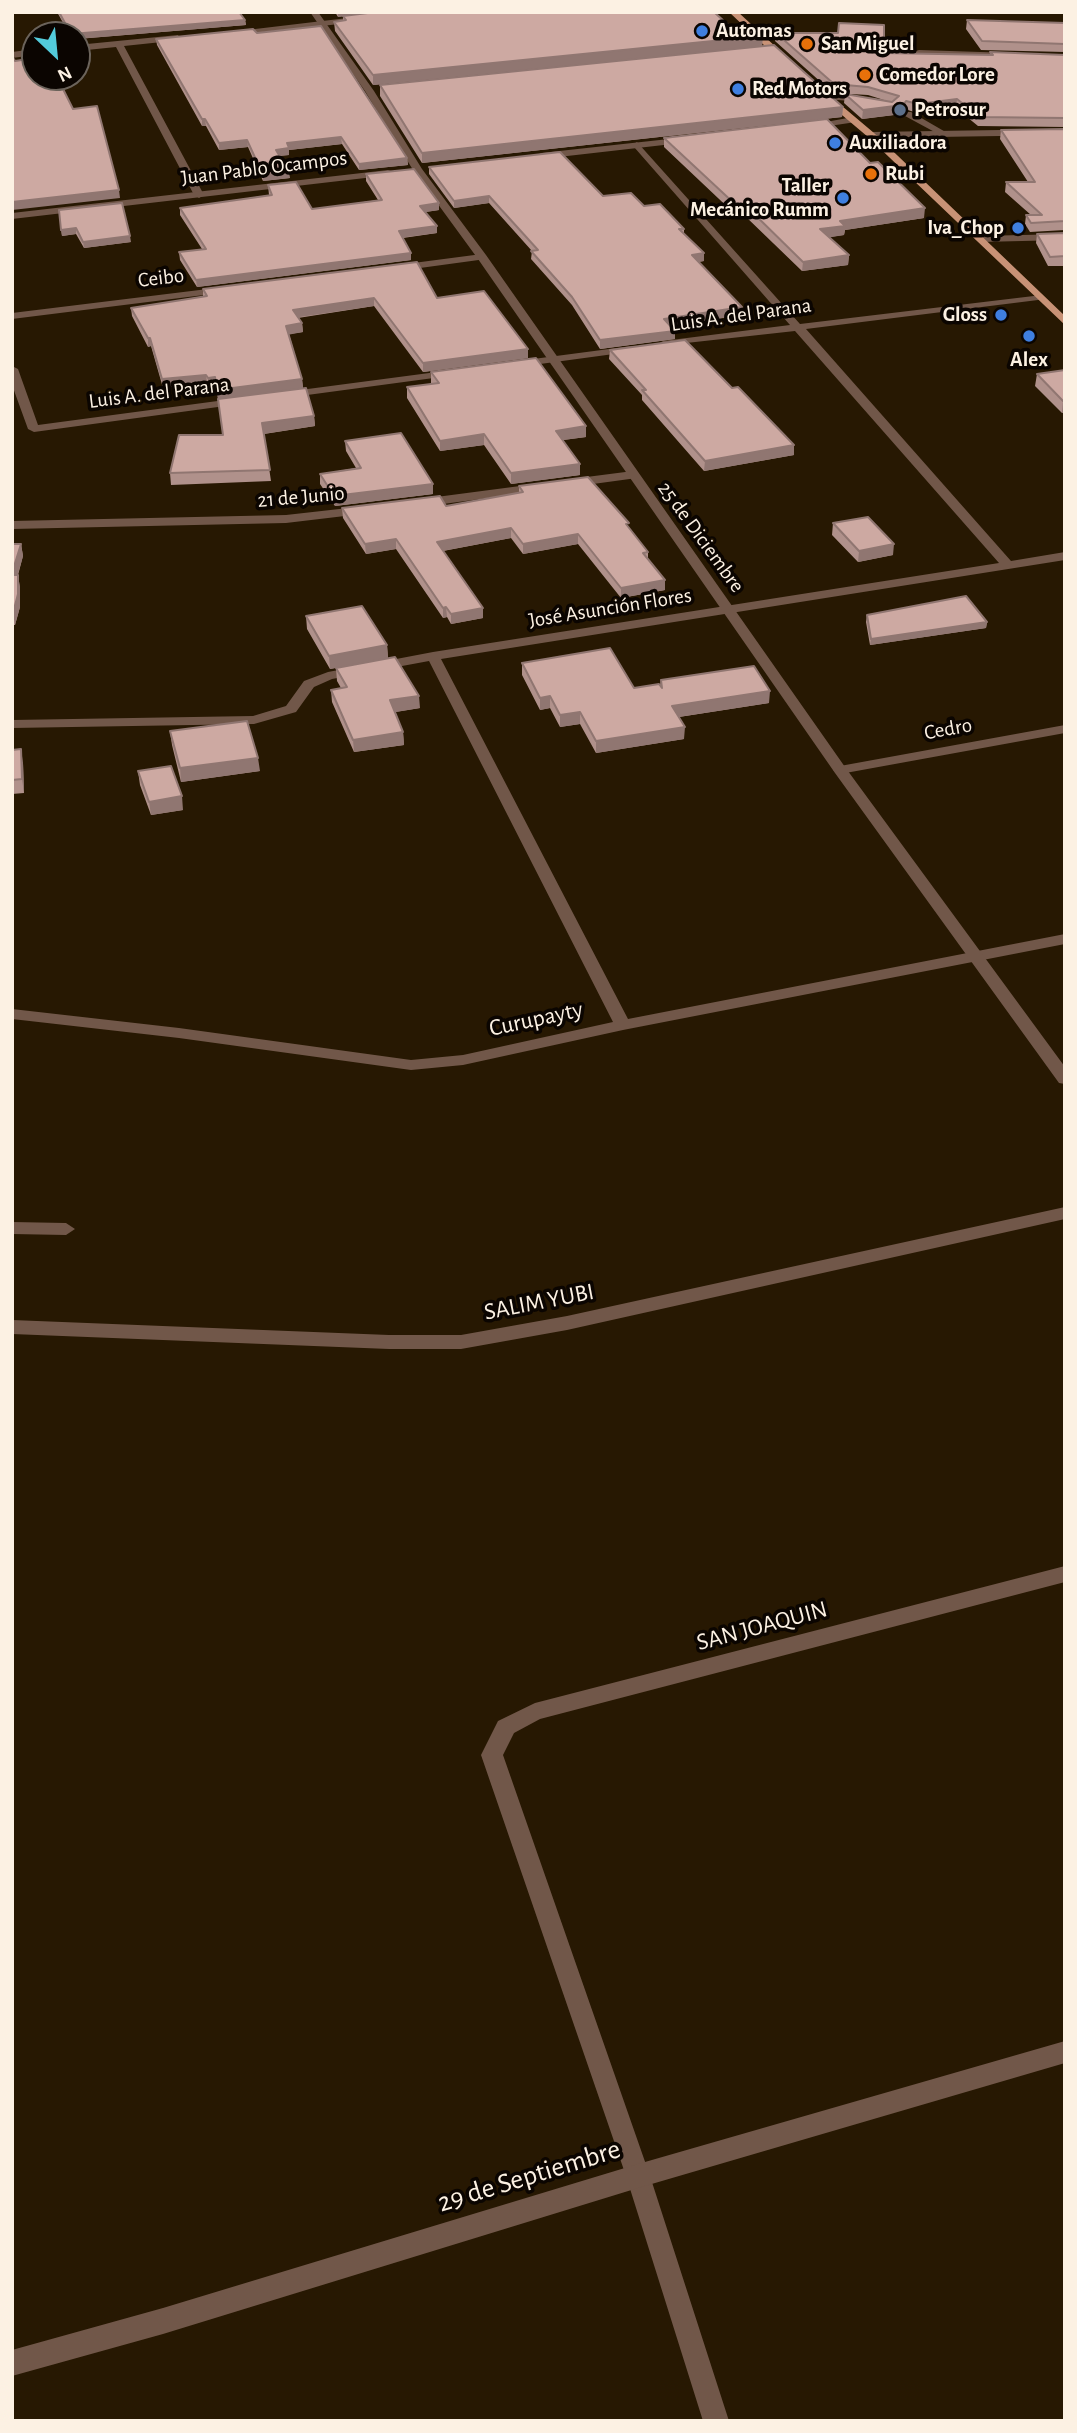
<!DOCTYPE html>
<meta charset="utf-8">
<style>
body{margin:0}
#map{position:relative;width:1077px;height:2433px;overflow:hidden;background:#271802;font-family:"Alegreya Sans",sans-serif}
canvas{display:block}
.frame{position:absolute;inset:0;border:14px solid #fcf1e3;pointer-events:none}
.north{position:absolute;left:21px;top:21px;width:70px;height:70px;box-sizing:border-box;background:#0b0501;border:2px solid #6b635b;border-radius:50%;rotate:154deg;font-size:19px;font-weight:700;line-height:28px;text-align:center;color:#fcf1e3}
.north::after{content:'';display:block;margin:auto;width:24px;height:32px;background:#53cbdb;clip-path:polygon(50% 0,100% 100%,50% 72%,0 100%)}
</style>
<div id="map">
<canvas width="1077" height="2433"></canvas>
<div class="frame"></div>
<div class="north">N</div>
</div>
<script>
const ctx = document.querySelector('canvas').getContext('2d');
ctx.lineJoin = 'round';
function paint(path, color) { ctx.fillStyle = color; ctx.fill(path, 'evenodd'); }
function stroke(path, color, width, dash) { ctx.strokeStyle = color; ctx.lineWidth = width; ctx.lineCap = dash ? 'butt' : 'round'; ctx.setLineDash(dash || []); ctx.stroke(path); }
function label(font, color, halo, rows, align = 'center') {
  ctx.font = font + ' "Alegreya Sans",sans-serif'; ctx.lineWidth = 7; ctx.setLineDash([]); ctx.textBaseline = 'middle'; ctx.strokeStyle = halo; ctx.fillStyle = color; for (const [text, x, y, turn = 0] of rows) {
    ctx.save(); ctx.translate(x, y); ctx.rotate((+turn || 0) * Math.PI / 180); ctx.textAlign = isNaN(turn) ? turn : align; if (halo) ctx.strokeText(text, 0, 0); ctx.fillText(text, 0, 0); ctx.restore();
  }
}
paint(new Path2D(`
 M826,95L866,98L870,100L866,102L823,99V95Z
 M905,112H911L949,134L942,136L905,116Z`), '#715749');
paint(new Path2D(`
 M356,17L359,22L234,35L230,32Z
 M178,35L181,40L124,46L204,195L199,198L194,195L116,47L77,51V45Z
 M35,49V55L12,58V52Z
 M919,50L1012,53L1016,56L1012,59L916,55V51Z
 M1065,129V135L871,138L866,135L871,132Z
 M637,142L800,324L1042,295V299L1038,300L806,329L1011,561L1065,552V560L441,659L628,1019L1065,934V944L623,1030L463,1065L411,1070L179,1038L12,1019V1009L179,1028L411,1060L463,1055L613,1022L429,661L332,679L314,687L296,712L254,724L12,728V720L253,716L286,706L304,681L328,672L433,652L999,563L795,331L659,346L658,344L663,341L790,325L634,147L632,145Z
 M1065,234V240L980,242L975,239L980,236Z
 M482,254L487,257L486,259L398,271L393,268L398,265Z
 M224,287L229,290L228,292L12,319V313Z
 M632,346L637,349L636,351L518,367L512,364L518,361Z
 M12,366L18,369L38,425L240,398L246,401L240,404L34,432L28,429L12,385Z
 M452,370L456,371V375L285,398L279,395L285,392Z
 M633,471L637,472V478L571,487L565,483L571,479Z
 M543,483L549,487L547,490L421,507L415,503L421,499Z
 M366,506L370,507V513L286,523L12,529V521L286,515Z
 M1065,725V733L840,774L833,770L840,766Z
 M1065,1207V1219L567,1330L461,1349H389L12,1334V1320L389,1335H461L567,1316Z
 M12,1222L66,1223L75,1229L66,1235L12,1234Z
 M1065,1566V1582L540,1719L514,1733L503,1755L650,2176L729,2421H703L626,2176L481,1755L498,1721L535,1703Z`), '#715749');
paint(new Path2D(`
 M310,12H318L374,91L422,169L486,255L845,767L1065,1067V1084L1059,1083L835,773L478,259L413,170L365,91Z
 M853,117L858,120L856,122L809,129L804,126Z
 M687,137L690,138V142L541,159L536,156L541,153Z
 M388,170L391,171V175L12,219V213Z
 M1065,2041V2063L638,2188L163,2334L12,2376V2350L163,2308L638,2164Z`), '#715749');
paint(new Path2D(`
 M729,12H738L790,60V64H784Z
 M823,95H829L874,133L1065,316V325L868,137L823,99Z`), '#c89276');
paint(new Path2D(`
 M57,12H239L245,20L246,25L77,39V35H70Z
 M335,12H714L736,32L763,36L762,46L373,85L335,31L334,22L343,21V16L338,17Z
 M967,20L1065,23V52L981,50L966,29Z
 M257,33L407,158L408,165L359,170L342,144L289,150V155L279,156L290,178L263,181L248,147L219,150L206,126H202L157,45L156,39Z
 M776,33L884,53L990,55V52L1065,55V127L978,126L956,108L917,113L905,109L902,114L862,119L844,103L845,94L884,100L868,95L833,93L775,41Z
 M380,85L843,107L842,117L422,163L380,96Z
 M1065,129V230L1030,232L1025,224L1026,215H1031L1005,192L1006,182H1028L1000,139L1001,130Z
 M664,138L924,218L845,230L844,235L829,237L849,255L848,265L802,271L744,215L737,216L664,147Z
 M429,167L603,196L644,206L684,229V234L704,253V261L698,262L742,307V315L671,326L675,331V339L600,349L572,305L531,259L532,251L489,203L454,208L429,174Z
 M366,174L439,203V210L425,212L437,226V233L403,238L411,253V260L197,287L180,260L179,252L202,249L180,215V208L269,195L268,185L312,209L378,200L366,181Z
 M59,210L131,242L84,248L76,234L62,236Z
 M1065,233V266H1048L1036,243L1037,234Z
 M203,289L437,298L528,349V358L423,372L374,306L298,318L302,323L303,332L289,334L302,379L303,388L218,399L216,386L208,387L207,383L163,388L151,346L148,347L132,316L131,308L203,297Z
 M610,350L794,445V455L704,471L642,400V395L609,359Z
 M1065,370V412L1062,413L1035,386L1037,374Z
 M431,372L586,426V437L563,440L580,464V475L511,484L484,445L440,451L407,398V387L432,384L431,383Z
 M218,399L314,416L315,426L264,434L271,481L171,485L170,473L223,435Z
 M345,441L433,494L335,506L320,484V474L356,468L346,451Z
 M519,486L629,528L648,552V559L665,590L621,598L578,544L523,554L511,538L443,551L483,618L451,624L447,617L443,618L396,549L366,554L343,518L342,508L446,506L519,493Z
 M833,523L893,555L858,562L832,535Z
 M12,544H21L23,556L18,575L20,588V607L15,625H12Z
 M867,615L987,622L986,628L870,645L866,622Z
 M306,616L387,645L388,658L330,669L307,629Z
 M522,663L634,688L660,686L661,680L769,703L679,717L684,739L596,753L580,724L560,727L550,708L540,710L522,675Z
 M336,668L420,708L395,712L403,732L404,745L354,752L332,702L331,690L341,688L337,681Z
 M170,731L260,771L181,782L172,745Z
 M12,750L23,763L24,793L12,794Z
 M138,771L183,810L151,815L140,785Z`), '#b0918b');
paint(new Path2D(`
 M338,12H384L338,17Z
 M245,20L246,25L77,39V35H71V34Z
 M763,36L762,46L373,85V75Z
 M957,99L956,108L917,113L918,104Z
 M906,101L905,109L902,114L862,119L863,110Z
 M843,107L842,117L422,163V153Z
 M202,119H205L206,126H202Z
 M341,137L342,144L289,150V155L276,156V150L287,143Z
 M247,140L248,147L219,150V143Z
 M407,158L408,165L359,170V164Z
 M289,172L290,178L263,181V175Z
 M119,190L120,198L12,210V202Z
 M489,196V203L454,208V201Z
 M439,203V210L420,213V206Z
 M745,205L744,215L737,216V206Z
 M925,208L924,218L845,230L844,235L820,239V229L840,221Z
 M437,226V233L399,238V231Z
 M76,228V234L62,236L61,230Z
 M130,236L131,242L84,248L83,242Z
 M411,253V260L197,287L196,280Z
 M704,253V261L691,263L692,255Z
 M849,255L848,265L802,271L803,262Z
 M374,298V306L293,318V310Z
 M742,307V315L664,327V319Z
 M302,323L303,332L287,335L286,326Z
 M675,331V339L600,349V340Z
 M148,338H150L151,346L148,347Z
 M528,349V358L423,372V363Z
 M206,375L207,383L163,388L162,379Z
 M215,377L216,386L208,387V378Z
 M302,379L303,388L218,399L217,390Z
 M1063,401H1065V412L1062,413Z
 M314,416L315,426L263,434L262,423Z
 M586,426V437L556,441V431Z
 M484,434V445L440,451V441Z
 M794,445V455L704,471L705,461Z
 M580,464V475L511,484V473Z
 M433,484V494L335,506L334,496Z
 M511,528V538L437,552V542Z
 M578,534V544L523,554V544Z
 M396,539V549L366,554L365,544Z
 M21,544L23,556L14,588L12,573Z
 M894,544L893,555L858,562L859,551Z
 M18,575L20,588V607L15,625L13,613Z
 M665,580V590L621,598V588Z
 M446,607L447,617L443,618V608Z
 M483,608V618L451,624V614Z
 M987,622L986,628L870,645L871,639Z
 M387,645L388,658L330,669L329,656Z
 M770,691L769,703L672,718V706Z
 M419,696L420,708L390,713V700Z
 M550,696V708L540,710V698Z
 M580,712V724L560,727V715Z
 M685,727L684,739L596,753V741Z
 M403,732L404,745L354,752L353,740Z
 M21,749L23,763L24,793L22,779Z
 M258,758L260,771L181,782L180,768Z
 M182,796L183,810L151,815L149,802Z`), '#907671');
const building = new Path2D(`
 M59,12H239L245,20L71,34Z
 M376,12H714L736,32H758L763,36L373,75L334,22L346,20L343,16Z
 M967,20L1065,23V44L982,41Z
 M839,23L884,25V53L993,55L990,52L1065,55V118L979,117L957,99L918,104L906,101L903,105L863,110L845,94L892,102L899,96L868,87L834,84L776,33H838Z
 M321,26L407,158L359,164L341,137L287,143L289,148L276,150L289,172L263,175L247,140L219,143L205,119H202L156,39L253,29L257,33Z
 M774,45L843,107L422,153L380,85Z
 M12,56L15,61L35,58V77H57L73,109L97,106L119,190L12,202Z
 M827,119L870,163L878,162L925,208L840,221L845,226L820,229L849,255L803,262L745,205L737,206L664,138Z
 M1065,129V221L1031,223L1026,215H1042L1006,182H1035L1001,130Z
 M560,152L603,196L631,193L644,206L660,204L684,229H679L704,253L692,255L742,307L664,319L675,331L600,340L572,297L531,251L538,250L489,196L454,201L429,167Z
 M414,169L439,203L420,206L437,226L399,231L411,253L196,280L179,252L206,249L180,208L272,195L268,185L296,182L312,209L382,200L366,174Z
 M122,203L130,236L83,242L76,228L61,230L59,210Z
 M1065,233V256L1050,257L1037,234Z
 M417,262L437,298L484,291L528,349L423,363L374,298L293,310L302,323L286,326L302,379L217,390L215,377L208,378L206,375L162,379L150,338H148L131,308L207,296L203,289Z
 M685,340L732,388L738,387L794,445L705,461L642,390H646L610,350Z
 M536,358L586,426L556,431L580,464L511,473L484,434L440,441L407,387L439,383L431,372Z
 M1065,370V401H1063L1037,374Z
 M306,388L314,416L262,423L270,470L170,473L179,435H223L218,399Z
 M401,433L433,484L334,496L320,474L361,468L345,441Z
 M588,477L629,523L626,524L648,552L643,553L665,580L621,588L578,534L523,544L511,528L437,542L483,608L451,614L446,607L443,608L396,539L365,544L342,508L440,496L446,506L523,492L519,486Z
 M868,517L894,544L859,551L833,523Z
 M12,544H21L12,573Z
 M12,575H18V594L13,613Z
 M966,596L987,622L871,639L867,615Z
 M362,606L387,645L329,656L306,616Z
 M610,648L634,688L659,684L662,688L661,680L754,666L770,691L672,706L685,727L596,741L580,712L560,715L550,696L540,698L522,663Z
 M395,657L419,696L390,700L403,732L353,740L331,690L347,687L336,668Z
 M247,721L258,758L180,768L170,731Z
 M21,749L22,779L12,780V750Z
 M171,766L182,796L149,802L138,771Z`);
paint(building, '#cda9a2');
stroke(building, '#907671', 2);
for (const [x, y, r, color] of [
 [702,31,7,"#3f7fe0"],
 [807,44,7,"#e8710a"],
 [865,75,7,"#e8710a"],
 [738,89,7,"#3f7fe0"],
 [900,110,7,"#5c6f8a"],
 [835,143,7,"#3f7fe0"],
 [871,174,7,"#e8710a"],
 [843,198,7,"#3f7fe0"],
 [1018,228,7,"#3f7fe0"],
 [1001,315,7,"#3f7fe0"],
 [1029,336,7,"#3f7fe0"]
]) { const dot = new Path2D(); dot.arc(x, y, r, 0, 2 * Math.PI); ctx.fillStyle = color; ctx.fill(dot); stroke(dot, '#0b0501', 2.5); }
label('bold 21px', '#fcf1e3', '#0b0501', [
 ["Automas",716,31],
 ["San Miguel",821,44],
 ["Comedor Lore",879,75],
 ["Red Motors",752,89],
 ["Petrosur",914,110],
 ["Auxiliadora",849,143],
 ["Rubi",885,174],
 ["Taller",829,186,"right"],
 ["Mecánico Rumm",829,210,"right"],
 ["Iva_Chop",1004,228,"right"],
 ["Gloss",987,315,"right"],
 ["Alex",1029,360,"center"]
], 'left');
label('21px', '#fcf1e3', '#0b0501', [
 ["Juan Pablo Ocampos",264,168,-7],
 ["Ceibo",161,278,-7],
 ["Luis A. del Parana",741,315,-8],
 ["Luis A. del Parana",159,393,-7],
 ["21 de Junio",301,497,-5],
 ["25 de Diciembre",701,537,54],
 ["José Asunción Flores",610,608,-9],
 ["Cedro",948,729,-10]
]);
label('24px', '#fcf1e3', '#0b0501', [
 ["Curupayty",536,1019,-12],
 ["SALIM YUBI",539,1302,-11],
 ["SAN JOAQUIN",762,1626,-15]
]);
label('28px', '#fcf1e3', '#0b0501', [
 ["29 de Septiembre",529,2176,-17]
]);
</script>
